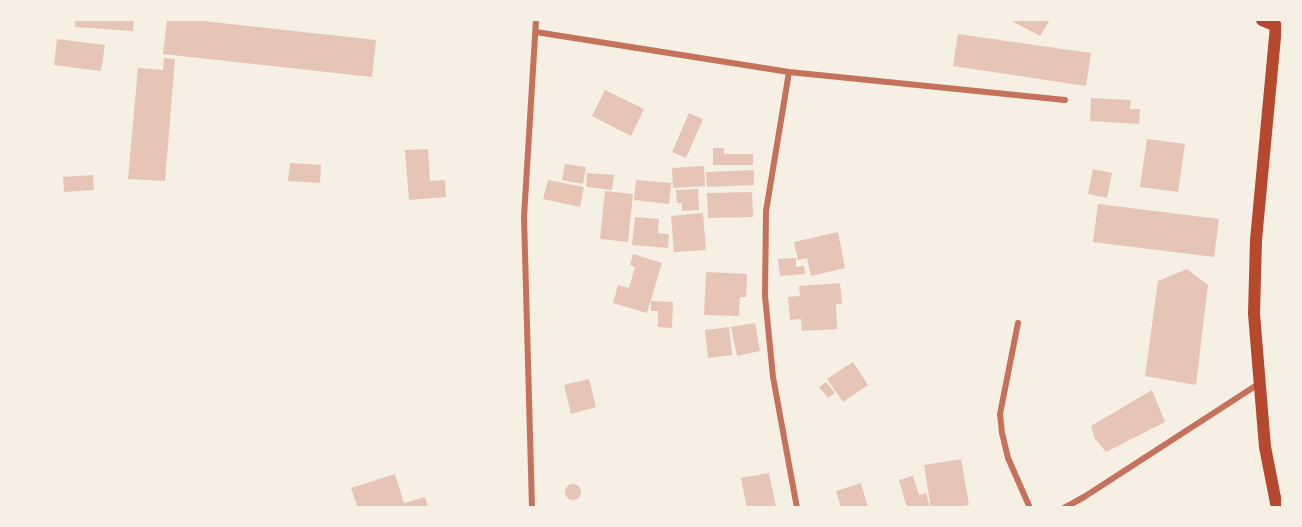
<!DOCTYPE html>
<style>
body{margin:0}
#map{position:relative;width:1302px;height:527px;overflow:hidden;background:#f6efe4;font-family:Figtree,sans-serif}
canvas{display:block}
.frame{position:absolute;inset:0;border:21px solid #f6efe4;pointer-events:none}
</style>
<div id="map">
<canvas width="1302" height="527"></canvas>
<div class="frame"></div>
</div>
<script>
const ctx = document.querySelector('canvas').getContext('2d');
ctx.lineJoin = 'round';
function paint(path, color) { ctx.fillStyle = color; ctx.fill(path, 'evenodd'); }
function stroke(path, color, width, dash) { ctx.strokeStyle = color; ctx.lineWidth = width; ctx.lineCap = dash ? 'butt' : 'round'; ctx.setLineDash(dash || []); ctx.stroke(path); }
paint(new Path2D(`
 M75,20H134L133,31L75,27Z
 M167,20H194L376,40L372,77L163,54Z
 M1010,20H1050L1040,36Z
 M958,34L1091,53L1086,86L953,66Z
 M57,39L105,45L101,71L54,65Z
 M164,58L175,59L165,181L128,179L138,68L163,70Z
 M605,90L644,109L631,136L592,116Z
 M1091,98L1131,100L1130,109H1140L1139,124L1090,121Z
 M689,113L703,119L686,158L672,152Z
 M1147,139L1185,144L1178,192L1140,187Z
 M713,148H724V154H753V165H713Z
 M428,149L430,181L445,180L446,197L409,200L405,150Z
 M290,163L321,165L320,183L288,181Z
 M565,164L586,167L583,184L562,180Z
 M704,166L705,186L673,188L672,168Z
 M1093,169L1112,173L1107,198L1088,194Z
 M754,170V185L707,187L706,172Z
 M587,173L614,175L612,190L586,187Z
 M93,175L94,190L64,192L63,177Z
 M548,180L584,187L580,207L543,199Z
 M636,180L671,183L669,204L634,200Z
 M698,189L699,210L682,211V203H677L676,190Z
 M605,191L633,194L628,242L600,239Z
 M752,192L753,217L708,218L707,193Z
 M1098,204L1219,219L1214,257L1093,242Z
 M703,213L706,250L674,252L671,216Z
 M635,217L659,219L658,233L669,234L668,248L632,245Z
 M838,232L845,268L811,276L807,258L798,260L794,242Z
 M633,254L662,263L647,313L613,303L618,285L629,288L635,267L630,265Z
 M796,258V267L804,266L805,274L780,276L778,259Z
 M1187,269L1208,285L1196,385L1145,376L1158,281Z
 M706,272L747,274L746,297H740L739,316L704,315Z
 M840,283L842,304H836L837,329L802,331L801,319L790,320L788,297L800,296L799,286Z
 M651,301L673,302L672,328L658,327V311H651Z
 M755,323L760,351L737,356L731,327Z
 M729,327L732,355L708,358L705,330Z
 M853,362L868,385L843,402L827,379Z
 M589,379L596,407L571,414L564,385Z
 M826,382L835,393L828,398L819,387Z
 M1152,390L1165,422L1106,452L1095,439L1091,426Z
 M961,459L969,505L953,508H931L924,465Z
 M769,473L776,507L747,508L741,478Z
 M395,474L404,503L425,497L428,508H358L351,488Z
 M913,476L919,495L926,493L930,508H907L899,480Z
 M861,483L868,508H841L836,491Z
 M565 492a8 8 0 1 1 16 0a8 8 0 1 1-16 0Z`), '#e6c5b7');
stroke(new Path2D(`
 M536,32L789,72L1065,100
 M789,72L766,211L765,296L773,377L797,508
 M1018,323L1000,414L1002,433L1008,458L1030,508
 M532,508L524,217L536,20
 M1064,508L1084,497L1260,383`), '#c5725c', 6);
stroke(new Path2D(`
 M1262,20L1276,26L1256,240L1254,314L1265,447L1277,508`), '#b5482f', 12);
</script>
